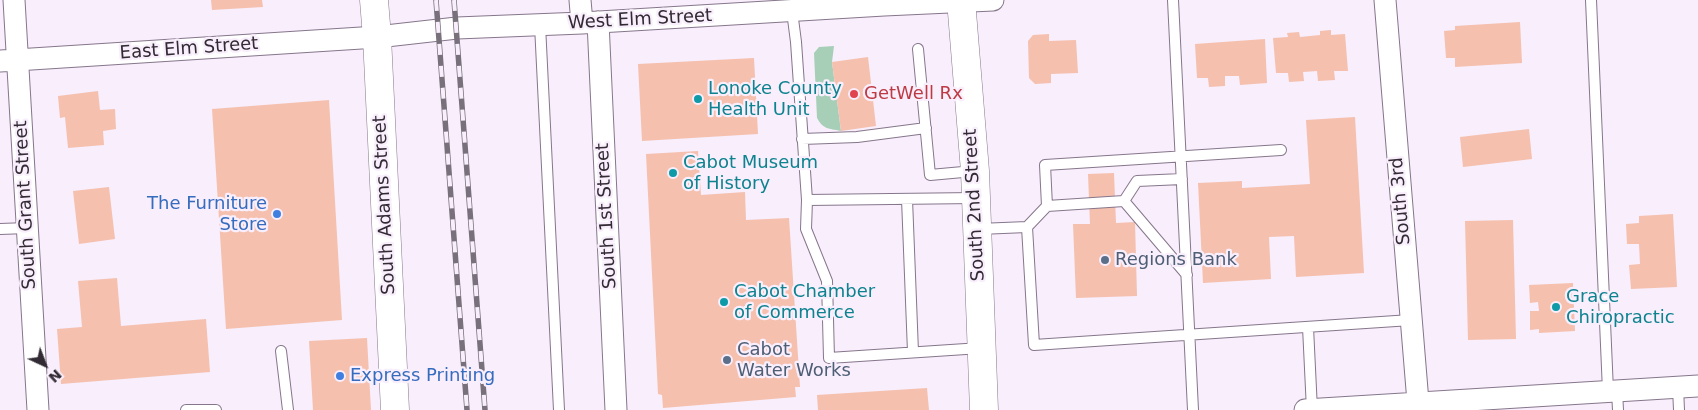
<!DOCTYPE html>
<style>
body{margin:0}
#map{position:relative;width:1698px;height:410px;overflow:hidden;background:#f8eefc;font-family:"DejaVu Sans",sans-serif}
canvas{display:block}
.north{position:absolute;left:20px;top:340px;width:50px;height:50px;-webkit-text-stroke:4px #f8eefc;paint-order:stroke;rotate:137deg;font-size:14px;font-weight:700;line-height:20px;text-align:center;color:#322b34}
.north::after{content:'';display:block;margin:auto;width:18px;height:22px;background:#322b34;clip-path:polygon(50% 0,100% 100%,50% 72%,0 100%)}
</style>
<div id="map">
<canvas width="1698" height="410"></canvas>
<div class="north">N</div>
</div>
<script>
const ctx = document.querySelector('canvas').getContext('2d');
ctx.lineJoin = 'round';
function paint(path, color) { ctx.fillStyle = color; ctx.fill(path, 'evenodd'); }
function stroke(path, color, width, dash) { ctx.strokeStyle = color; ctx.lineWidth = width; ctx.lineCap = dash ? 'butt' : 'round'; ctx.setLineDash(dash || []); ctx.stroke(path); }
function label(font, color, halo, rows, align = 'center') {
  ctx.font = font + ' "DejaVu Sans",sans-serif'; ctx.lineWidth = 4.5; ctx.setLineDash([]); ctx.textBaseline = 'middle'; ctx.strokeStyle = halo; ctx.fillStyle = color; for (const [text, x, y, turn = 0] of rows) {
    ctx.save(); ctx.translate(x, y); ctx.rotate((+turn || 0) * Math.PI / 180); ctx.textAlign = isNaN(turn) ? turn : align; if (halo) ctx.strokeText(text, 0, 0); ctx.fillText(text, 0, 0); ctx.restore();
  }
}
paint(new Path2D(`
 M834,46L832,62L841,131C828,128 824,130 817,118L814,53L819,47Z`), '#a7cfb8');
paint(new Path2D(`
 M211,0H262L263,7L212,10Z
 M1520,22L1522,63L1455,67V58H1446L1444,31L1455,30V26Z
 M1331,30V35L1345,34L1348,71H1334L1335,80L1318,81L1317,71L1303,72L1304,81L1289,82L1288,73H1276L1273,38L1288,37L1287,33L1299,32L1300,37L1320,35V31Z
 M1049,34V41L1076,40L1078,73L1051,74V83L1035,84L1029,78L1028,41L1033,35Z
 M1265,39L1267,83L1240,85L1239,76H1225V86L1209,87L1208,78H1197L1195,44Z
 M868,57L876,126L841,131L832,62Z
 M754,58L758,134L642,141L638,64Z
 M98,91L100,110L115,109L116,129L103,131L104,145L68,148L65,117L60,118L58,96Z
 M329,100L342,320L226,329L212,109Z
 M1355,117L1364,273L1296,277L1294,236L1269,237L1271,279L1203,283L1198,183L1242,181V188L1310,184L1306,120Z
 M1529,129L1532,159L1463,167L1460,137Z
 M698,151L701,195L745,192L746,220L789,218L800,387H795L796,397L663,408L662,395L658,394L646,154Z
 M1114,173L1116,223L1135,222L1137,296L1076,298L1073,224H1090L1088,174Z
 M109,187L115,239L79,244L73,191Z
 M1673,214L1677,287L1631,289L1629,265L1640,264L1639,244H1627L1626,224L1639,223V216Z
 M1513,220L1516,339L1468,340L1465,221Z
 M117,278L121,326L206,319L210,372L61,384L57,329L82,327L78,281Z
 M1573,283L1575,331L1539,333V329L1530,330V311H1539L1538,302L1530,303L1529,285Z
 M367,338L371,410H313L309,341Z
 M927,388L929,410H818L817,395Z`), '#f5c0ae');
const lane = new Path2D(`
 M1173,0L1193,410
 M1591,0L1608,391
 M792,11L796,42L807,200
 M540,25L559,410
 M918,49L930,175L974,171
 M802,139L857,137L926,128
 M976,198L807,200L806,229L827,281L829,358L981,348
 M907,199L913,352
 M1124,201L1187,275
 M1047,206L1124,201L1137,181L1182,179
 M1027,227L1047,206L1045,165L1281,150
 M0,229L27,228
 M979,229L1027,227L1034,345L1411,320
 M1308,327L1312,410
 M281,351L288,410
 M1678,387L1679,410
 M1617,391L1618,410
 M186,410H216`);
const street = new Path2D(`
 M14,0L38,410
 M580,0L582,23
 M1385,0L1418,402
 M598,22L616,410
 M0,61L377,37L457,28L582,23L884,5L993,0
 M1305,410L1698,386`);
const secondary = new Path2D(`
 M374,0L377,37L395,410
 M961,0L975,171L984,410`);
stroke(lane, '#86768b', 12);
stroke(street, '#86768b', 23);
stroke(secondary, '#86768b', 29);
stroke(lane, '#fff', 10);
stroke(street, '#fff', 21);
stroke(secondary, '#fff', 28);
const rail = new Path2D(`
 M436,0L467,410
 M454,0L485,410`);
stroke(rail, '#78707b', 5.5);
stroke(rail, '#f8eefc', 4, [11]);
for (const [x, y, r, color] of [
 [854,94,5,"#e0444e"],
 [698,99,5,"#0f9aa8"],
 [673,173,5,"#0f9aa8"],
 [277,214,5,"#3f7fe0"],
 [1105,260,5,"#5c6f8a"],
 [724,302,5,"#0f9aa8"],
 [1556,307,5,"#0f9aa8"],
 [727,360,5,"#5c6f8a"],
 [340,376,5,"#3f7fe0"]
]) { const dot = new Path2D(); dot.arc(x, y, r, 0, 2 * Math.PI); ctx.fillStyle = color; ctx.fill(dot); stroke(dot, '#f8eefc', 2); }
label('18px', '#322b34', '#f8eefc', [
 ["West Elm Street",640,20,-3],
 ["East Elm Street",189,49,-4],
 ["South 3rd",1401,201,-95],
 ["South Grant Street",26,205,-93],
 ["South Adams Street",385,205,-93],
 ["South 2nd Street",975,205,-93],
 ["South 1st Street",607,216,-93]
]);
label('18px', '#0d838f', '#f8eefc', [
 ["Lonoke County",708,89],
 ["Health Unit",708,110],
 ["Cabot Museum",683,163],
 ["of History",683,184],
 ["Cabot Chamber",734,292],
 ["of Commerce",734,313],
 ["Grace",1566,297],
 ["Chiropractic",1566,318]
], 'left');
label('18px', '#be3a42', '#f8eefc', [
 ["GetWell Rx",864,94]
], 'left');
label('18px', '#366cbe', '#f8eefc', [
 ["The Furniture",267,204],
 ["Store",267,225],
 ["Express Printing",350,376,"left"]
], 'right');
label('18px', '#4e5e75', '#f8eefc', [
 ["Regions Bank",1115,260],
 ["Cabot",737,350],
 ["Water Works",737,371]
], 'left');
</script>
